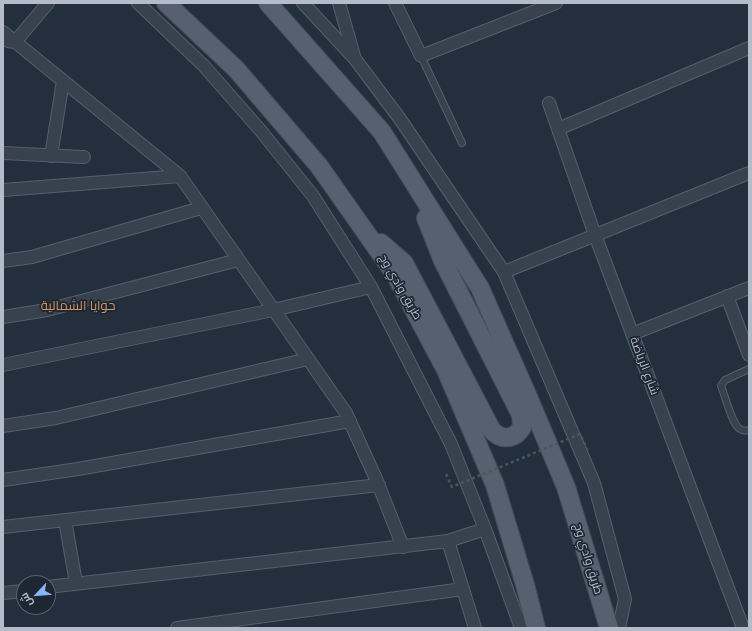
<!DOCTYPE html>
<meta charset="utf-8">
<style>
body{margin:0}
#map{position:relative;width:752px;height:631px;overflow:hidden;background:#242f3e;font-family:"Noto Sans",Cairo,sans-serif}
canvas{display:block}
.frame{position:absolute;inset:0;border:4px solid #b4bcc9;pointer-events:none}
.north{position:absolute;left:16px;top:575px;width:40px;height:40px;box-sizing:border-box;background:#1d2633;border:1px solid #59626f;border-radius:50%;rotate:244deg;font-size:11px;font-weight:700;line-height:16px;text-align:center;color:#b4bcc9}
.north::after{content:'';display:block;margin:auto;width:14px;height:18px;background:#8ab4f8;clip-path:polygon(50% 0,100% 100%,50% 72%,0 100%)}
</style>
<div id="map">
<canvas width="752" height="631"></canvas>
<div class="frame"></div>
<div class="north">ش</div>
</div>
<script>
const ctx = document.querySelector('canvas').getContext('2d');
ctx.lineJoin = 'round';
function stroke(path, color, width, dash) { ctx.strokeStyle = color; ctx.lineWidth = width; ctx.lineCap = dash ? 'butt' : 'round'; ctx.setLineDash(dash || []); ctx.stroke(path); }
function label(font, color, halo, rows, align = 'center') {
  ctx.font = font + ' "Noto Sans",Cairo,sans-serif'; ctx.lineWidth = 3.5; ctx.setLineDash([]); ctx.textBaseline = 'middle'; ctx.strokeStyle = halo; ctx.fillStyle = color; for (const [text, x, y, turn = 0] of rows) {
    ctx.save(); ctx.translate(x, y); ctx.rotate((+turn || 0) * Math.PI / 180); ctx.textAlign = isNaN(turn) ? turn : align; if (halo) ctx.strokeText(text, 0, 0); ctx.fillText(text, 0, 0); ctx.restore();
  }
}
const service = new Path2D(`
 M421,56L462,143
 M749,369L725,380L721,386C725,395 732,425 740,429C743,431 746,431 749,430`);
const minor = new Path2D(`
 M138,3L204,66L261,131L313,196L371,287L451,444L485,529L521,628
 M303,3L355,59L400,119L504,272L594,483L625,599L619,628
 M339,3L354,56
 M395,3L421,56L556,3
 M3,32L180,176L346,413L377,481L403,547
 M8,41L15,42L48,3
 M549,103L595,235L743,628
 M558,129L749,48
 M3,153L84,157
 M51,156L63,81
 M3,190L180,176
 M3,261L32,257L201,208
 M504,272L749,173
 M727,296L749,355
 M3,317L47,310L238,260
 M632,334L749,288
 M3,365L273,310L371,287
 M3,426L56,418L308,359
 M3,480L78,469L350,421
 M65,520L76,583
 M3,527L379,485
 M448,541L485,529
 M48,587L448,541L475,628
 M3,593L24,591
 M177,628L463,589`);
const primary = new Path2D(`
 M166,3L236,69L319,166L395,274L446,370L495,485L526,588L536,628
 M268,3L382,132L480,288L529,399L566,487L609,628
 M381,243L404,263L491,429C500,441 515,440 522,427L521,415L443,261L426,218`);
stroke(service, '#565f6c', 8);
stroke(minor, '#565f6c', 14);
stroke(primary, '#414a57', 20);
stroke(service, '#38414e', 6);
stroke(minor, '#38414e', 12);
stroke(primary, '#56606e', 18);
stroke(new Path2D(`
 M446,474L452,487L580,434L589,453`), '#44595c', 2.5, [3, 3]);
label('12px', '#b4bcc9', '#1d2633', [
 ["طريق وادي وج",400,287,60],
 ["شارع الرياضة",644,366,69],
 ["طريق وادي وج",588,559,73]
]);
label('13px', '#d59563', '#1d2633', [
 ["حوايا الشمالية",78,306]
]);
</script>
